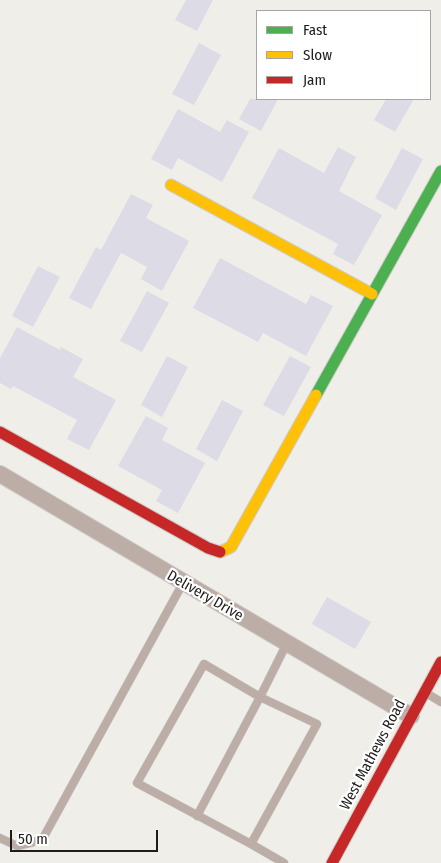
<!DOCTYPE html>
<style>
body{margin:0}
#map{position:relative;width:441px;height:863px;overflow:hidden;background:#f0eee9;font-family:"Fira Sans Condensed",sans-serif}
canvas{display:block}
.legend{position:absolute;left:256px;top:10px;width:175px;height:90px;box-sizing:border-box;background:#fff;border:1px solid #a5a5a3;margin:0;padding:6px 9px;list-style:none;font-size:15px;color:#1f1d1a}
.legend li{display:flex;align-items:center;gap:10px;height:25px}
.legend b{width:25px;border:1px solid #a5a5a3}
.scale{position:absolute;left:10px;top:830px;width:148px;height:22px;box-sizing:border-box;border:2px solid #1f1d1a;border-top:0;padding-left:6px;font-size:15px;line-height:18px;white-space:nowrap;color:#1f1d1a;-webkit-text-stroke:4px #fff;paint-order:stroke}
</style>
<div id="map">
<canvas width="441" height="863"></canvas>
<ul class="legend">
<li><b style="height:6px;background:#4caf50"></b>Fast</li>
<li><b style="height:6px;background:#ffc107"></b>Slow</li>
<li><b style="height:6px;background:#c62828"></b>Jam</li>
</ul>
<div class="scale">50 m</div>
</div>
<script>
const ctx = document.querySelector('canvas').getContext('2d');
ctx.lineJoin = 'round';
function paint(path, color) { ctx.fillStyle = color; ctx.fill(path, 'evenodd'); }
function stroke(path, color, width, dash) { ctx.strokeStyle = color; ctx.lineWidth = width; ctx.lineCap = dash ? 'butt' : 'round'; ctx.setLineDash(dash || []); ctx.stroke(path); }
function label(font, color, halo, rows, align = 'center') {
  ctx.font = font + ' "Fira Sans Condensed",sans-serif'; ctx.lineWidth = 4.5; ctx.setLineDash([]); ctx.textBaseline = 'middle'; ctx.strokeStyle = halo; ctx.fillStyle = color; for (const [text, x, y, turn = 0] of rows) {
    ctx.save(); ctx.translate(x, y); ctx.rotate((+turn || 0) * Math.PI / 180); ctx.textAlign = isNaN(turn) ? turn : align; if (halo) ctx.strokeText(text, 0, 0); ctx.fillText(text, 0, 0); ctx.restore();
  }
}
paint(new Path2D(`
 M186,0H213L197,31L175,20Z
 M199,43L221,55L194,105L172,94Z
 M250,99H278L261,131L239,119Z
 M386,99H414L395,132L374,120Z
 M178,109L220,132L227,120L249,132L222,182L178,158L172,170L151,159Z
 M338,147L356,157L339,191L382,215L354,265L333,254L338,244L252,198L279,148L324,173Z
 M402,148L423,159L396,210L375,198Z
 M131,194L153,205L146,218L189,241L162,291L141,279L147,267L121,253L91,309L69,298L96,247L101,250Z
 M220,258L306,304L311,295L333,306L306,356L263,333L258,342L193,308Z
 M38,266L60,277L33,327L12,316Z
 M147,291L169,303L142,352L120,341Z
 M17,327L60,350L61,347L83,359L73,377L116,400L89,450L67,439L77,420L13,386L11,389L0,383V358Z
 M167,356L188,367L162,417L141,405Z
 M290,356L311,367L284,416L263,405Z
 M222,400L243,411L217,461L196,449Z
 M146,416L168,428L162,440L205,463L178,513L156,501L162,490L118,466Z
 M327,597L371,622L355,649L312,624Z`), '#dddbe5');
const lane = new Path2D(`
 M426,693L441,702
 M197,816L260,697L317,724L251,844L137,783L204,664L260,697L287,643
 M0,838L17,846L42,840L183,583
 M251,844L284,863`);
const street = new Path2D(`
 M0,474L411,716`);
const fast = new Path2D(`
 M316,395L441,171`);
const slow = new Path2D(`
 M171,185L372,294
 M220,552L231,547L316,395`);
const jam = new Path2D(`
 M0,432L208,548L220,552
 M332,863L441,662`);
stroke(lane, '#ceccc9', 9);
stroke(street, '#ceccc9', 18);
stroke(fast, '#ceccc9', 13);
stroke(slow, '#ceccc9', 13);
stroke(jam, '#ceccc9', 13);
stroke(lane, '#bcada7', 8);
stroke(street, '#bcada7', 16);
stroke(fast, '#4caf50', 11);
stroke(slow, '#ffc107', 11);
stroke(jam, '#c62828', 11);
label('15px', '#1f1d1a', '#fff', [
 ["Delivery Drive",205,596,30],
 ["West Mathews Road",373,755,-62]
]);
</script>
